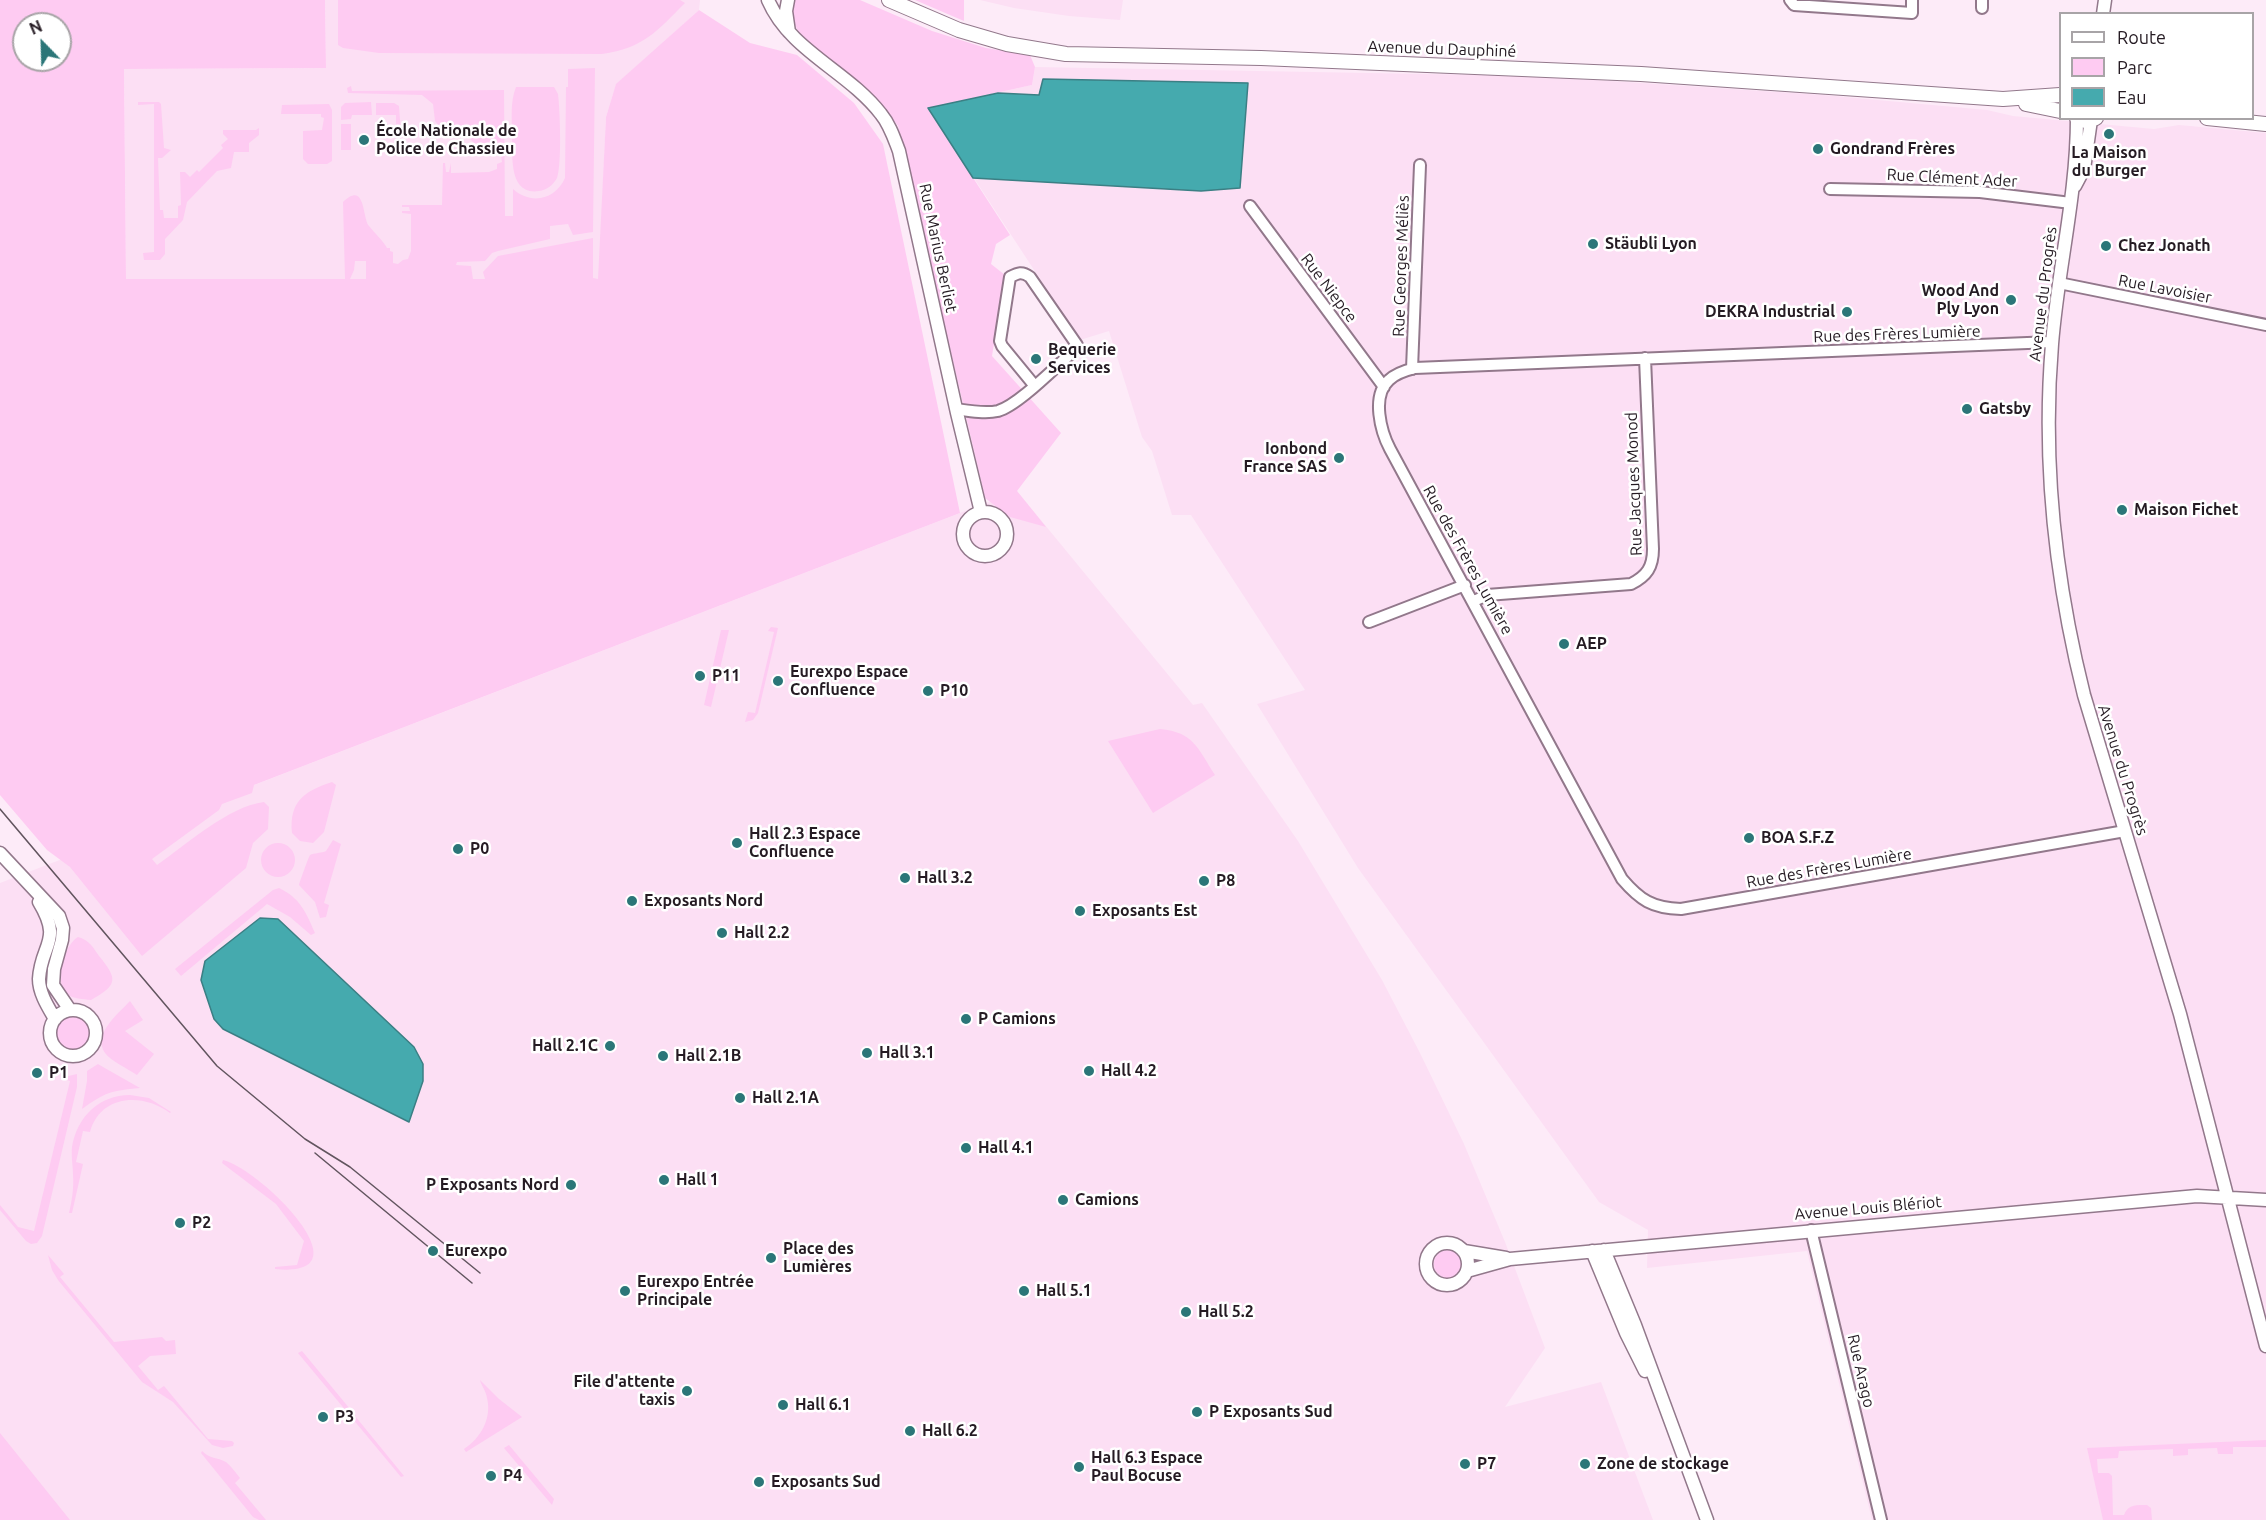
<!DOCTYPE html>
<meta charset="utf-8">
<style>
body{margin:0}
#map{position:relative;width:2266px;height:1520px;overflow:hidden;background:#fdebf8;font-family:Ubuntu,sans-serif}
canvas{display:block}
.legend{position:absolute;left:2059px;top:12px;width:195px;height:108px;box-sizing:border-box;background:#fff;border:2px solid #a8a4a7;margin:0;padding:8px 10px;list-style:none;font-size:18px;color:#251b23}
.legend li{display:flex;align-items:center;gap:12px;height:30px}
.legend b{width:30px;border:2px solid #a8a4a7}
.north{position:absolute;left:12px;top:12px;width:60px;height:60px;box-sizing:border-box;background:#fff;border:2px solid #a8a4a7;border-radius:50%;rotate:337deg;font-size:16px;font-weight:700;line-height:24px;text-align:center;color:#251b23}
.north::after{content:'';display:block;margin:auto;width:21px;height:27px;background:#2b7678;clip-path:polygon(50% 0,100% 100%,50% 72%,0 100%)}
</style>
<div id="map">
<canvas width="2266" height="1520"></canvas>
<ul class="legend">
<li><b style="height:8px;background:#fff"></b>Route</li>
<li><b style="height:16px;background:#fecbf2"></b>Parc</li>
<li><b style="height:16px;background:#45aaae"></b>Eau</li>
</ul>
<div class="north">N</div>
</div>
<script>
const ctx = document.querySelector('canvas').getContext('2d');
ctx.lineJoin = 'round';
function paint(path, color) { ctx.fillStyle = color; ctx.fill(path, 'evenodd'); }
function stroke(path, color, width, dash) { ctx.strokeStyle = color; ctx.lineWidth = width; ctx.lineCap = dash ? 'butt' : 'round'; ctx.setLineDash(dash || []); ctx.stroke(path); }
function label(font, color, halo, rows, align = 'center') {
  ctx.font = font + ' Ubuntu,sans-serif'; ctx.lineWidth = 5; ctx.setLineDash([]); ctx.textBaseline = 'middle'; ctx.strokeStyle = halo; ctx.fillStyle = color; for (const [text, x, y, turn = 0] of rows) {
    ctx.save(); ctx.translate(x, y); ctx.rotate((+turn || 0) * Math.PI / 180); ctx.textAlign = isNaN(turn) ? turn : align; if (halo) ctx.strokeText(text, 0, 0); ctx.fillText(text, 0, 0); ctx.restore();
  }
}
paint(new Path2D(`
 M325,0H700L699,10L616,85L606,117L599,279H126L124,69L326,68Z
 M980,0H1123L1120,20L1069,16L1014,8Z
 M1035,67L1535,76L1823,95L1987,110L2013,116L2154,129L2179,125L2266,133V1520H1872L1807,1251L1647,1268L1648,1230L1599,1202L1358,868L1257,704L1305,690L1191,515H1172L1152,451L1142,437L1109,331L1080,340L928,108L1032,85Z
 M1017,491L1193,705L1202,703L1298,841L1382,980L1420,1053L1464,1144L1505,1242L1545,1348L1505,1407L1601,1382L1653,1520H0V883Z`), '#fcdff4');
paint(new Path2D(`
 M0,0H325L326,68L124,69L126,279H345L343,202C366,180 362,218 369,226C375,234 382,239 387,248H390V251L393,252V263L398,264L403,260L408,259L411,251V214L402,213V211H410L409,207H402V205H442L443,163H445L446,172H449L451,163V173L489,172L497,169V164L502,162L501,155H489V152L482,151L457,126L438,125L435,121L433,104L422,95L348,93L347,88L351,86L352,91L504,90L505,216H513V189C531,205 555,200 565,178L566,87H568V69L595,68L593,232L573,235L568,224L550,226V239L498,251L492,253L485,261L457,262L456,265L471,266L473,279H485L483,272L498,256L593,238V278L598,279L606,117L616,84L699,10L750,43L797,55L854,103L883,144L960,513L254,785L252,793L222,804L219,810L152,859L157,865C186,845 229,806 264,802L269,807L268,829L253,843L246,868L142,956L70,867L47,850L0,795ZM24,24H60V60H24ZM355,261H366V279H350L354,270Z
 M338,0H680L685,3C657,31 644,48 602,54L379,53L343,48L338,45Z
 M793,0H860L932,31L986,48L1030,55L1035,67L1032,85L928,108L1010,235L996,244L991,264L1005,275L992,356L1061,433L1017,491L1046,527L1010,517L985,498L898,126L878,100L814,48L798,31L791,17V2Z
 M915,0H964V21Z
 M516,87H554L558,94C560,109 562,165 557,178C553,185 547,190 539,191C507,196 513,152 512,133C512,118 510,102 516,87Z
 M138,102H159L161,104L164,148L171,150L162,158H158L160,210H163L164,218H178V206L181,205L180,172H185L190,177L197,170L199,172L223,148L221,145L228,139L223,134V130H256L259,128V135L249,143V152H234L231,168L217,171L187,202L183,220L165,239V254L160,260H144L143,253L154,252V104L138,105Z
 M371,102L372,115H352L351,119L341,120V107L345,103Z
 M376,103H394L399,106L401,134H396V115H376Z
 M329,104L332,110V161L327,164H308L303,159V131L322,130L324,118L321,117V114H281L282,105Z
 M341,124H351V150H341Z
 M771,627L778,628L758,713L753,720L745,722L748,712L755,713L774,632L768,631Z
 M721,630H729L711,707L704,705Z
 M1160,729C1194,732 1198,749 1215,775L1153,813L1108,741Z
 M332,782L336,785L324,832L313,843L300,841L292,833C289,802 304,791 332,782Z
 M333,840L341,844L324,903L329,905L326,917L320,918L315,902L299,885C300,881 309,856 310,855C314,853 322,853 326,851Z
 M261 860a17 17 0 1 1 34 0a17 17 0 1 1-34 0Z
 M279,888C300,898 306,912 315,933L311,935L290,917L267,904L181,976L175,969L273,890Z
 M78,937C89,940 93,947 99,956C118,979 118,985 91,1000C83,999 73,999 67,994C53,982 64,945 78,937Z
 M130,1001L143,1020L125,1031L154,1054L137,1075C127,1068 112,1062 105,1053C92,1034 119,1013 130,1001Z
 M56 1032a17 17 0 1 1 34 0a17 17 0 1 1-34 0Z
 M98,1064L103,1067L140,1088C110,1091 106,1092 82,1109L87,1081V1071Z
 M77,1074V1087L42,1236L37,1243L31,1244L26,1241L0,1210V1205L18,1227L34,1231L70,1081L64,1079V1077Z
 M130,1095L149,1098L171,1112L170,1113C142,1092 100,1095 90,1132L83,1131L76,1162L83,1164L72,1213H69C72,1200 74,1188 73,1175C73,1166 71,1156 72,1147C77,1117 99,1095 130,1095Z
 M223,1160C259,1168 373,1279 275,1269V1267L297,1265L304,1241L276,1204L222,1163Z
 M1434 1264a14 14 0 1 1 28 0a14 14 0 1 1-28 0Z
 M48,1255L64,1274L60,1277L114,1342L162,1337L166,1341L175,1340L176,1354L150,1356L138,1366L158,1390L164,1386L208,1439L232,1441L234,1443L233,1446L223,1448L212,1445L173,1402L142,1382L58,1280L52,1270Z
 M302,1351L350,1409L347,1412L298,1353Z
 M480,1380L499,1399L522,1417L466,1452L464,1449C481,1438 492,1418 487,1398C486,1391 481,1385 480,1380Z
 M355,1416L404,1476L401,1477L352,1418Z
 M0,1433L70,1520H0Z
 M2266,1440V1447H2233V1454H2218L2217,1448L2188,1449V1455L2173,1456V1449L2119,1451L2118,1458L2097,1459L2098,1473H2109L2112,1476L2113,1515H2124C2128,1504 2137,1505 2147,1505L2151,1508L2152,1520H2103L2087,1448Z
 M509,1445L554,1499L552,1505L504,1448Z
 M202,1451C210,1459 217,1457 226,1462C231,1466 236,1473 240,1478L235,1483L266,1520H259L253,1517L201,1453Z`), '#fecbf2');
const water = new Path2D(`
 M1043,79L1248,83L1240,188L1201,191L973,178L928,108L998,93L1039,95Z
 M260,918L278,919L414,1047L423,1064V1081L409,1122L223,1029L214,1019L201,980L205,961Z`);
paint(water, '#45aaae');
stroke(water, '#3b7f84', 1.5);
const minor = new Path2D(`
 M1790,0L1794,5L1912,13V0
 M1982,0V8
 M1830,189L1980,192L2071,203
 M1250,206L1384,387
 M2059,283L2266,325
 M2052,342L1415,368C1407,370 1395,374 1389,380C1371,396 1381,432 1390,449L1622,879C1640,900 1652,908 1681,909L2125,831
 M1412,369L1420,165
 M956,409C969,411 985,414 998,411C1019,405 1057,365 1075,350L1077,345L1030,277C1022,271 1018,273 1010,277L1000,341L1002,346L1034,385
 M1474,601L1487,595L1631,584C1647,576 1653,567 1653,549L1645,358
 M1369,622L1465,585
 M1811,1230L1881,1520`);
const tertiary = new Path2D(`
 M768,0C790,51 848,71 881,114C890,125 894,138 899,151L957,413L981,512
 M788,0L786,11L789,32
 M2103,14L2105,0
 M2077,118C2077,195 2058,268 2052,344C2042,463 2055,579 2084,695L2180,1014L2266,1346
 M2075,186L2084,169L2091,120
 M963 534a22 22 0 1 1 44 0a22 22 0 1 1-44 0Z
 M0,853L59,916L63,928L62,940L54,969L53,985L70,1010
 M39,902C63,942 41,943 39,979C39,993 48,1007 55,1019
 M50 1033a23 23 0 1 1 46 0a23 23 0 1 1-46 0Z
 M1426 1264a21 21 0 1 1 42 0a21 21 0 1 1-42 0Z
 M1604,1250L1635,1325L1707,1520
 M1464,1251L1506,1258
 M1592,1251L1626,1333L1645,1371
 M1467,1271L1510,1259L2197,1196L2266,1200`);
const secondary = new Path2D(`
 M889,0L959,30L1007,44L1066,54L1261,58L1641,74L2003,99L2060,95
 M2026,104L2060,111
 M2077,118L2086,121L2096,118
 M2207,118L2266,124`);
stroke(minor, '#92788b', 14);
stroke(tertiary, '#92788b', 15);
stroke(secondary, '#92788b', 16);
stroke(minor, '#fff', 10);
stroke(tertiary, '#fff', 12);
stroke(secondary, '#fff', 14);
stroke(new Path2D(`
 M0,809L217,1066L305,1139L350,1167L480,1273
 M315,1153L472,1283`), '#62555f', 1.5);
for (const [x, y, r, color] of [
 [2109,134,6,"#2b7678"],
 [364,140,6,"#2b7678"],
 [1818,149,6,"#2b7678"],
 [1593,244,6,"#2b7678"],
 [2106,246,6,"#2b7678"],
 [2011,300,6,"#2b7678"],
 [1847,312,6,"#2b7678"],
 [1036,359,6,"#2b7678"],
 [1967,409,6,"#2b7678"],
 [1339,458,6,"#2b7678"],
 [2122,510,6,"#2b7678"],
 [1564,644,6,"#2b7678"],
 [700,676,6,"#2b7678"],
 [778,681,6,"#2b7678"],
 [928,691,6,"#2b7678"],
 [1749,838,6,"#2b7678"],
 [737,843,6,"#2b7678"],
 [458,849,6,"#2b7678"],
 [905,878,6,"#2b7678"],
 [1204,881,6,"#2b7678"],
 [632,901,6,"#2b7678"],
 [1080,911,6,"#2b7678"],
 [722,933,6,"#2b7678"],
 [966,1019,6,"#2b7678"],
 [610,1046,6,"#2b7678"],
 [867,1053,6,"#2b7678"],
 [663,1056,6,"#2b7678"],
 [1089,1071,6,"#2b7678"],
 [37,1073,6,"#2b7678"],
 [740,1098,6,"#2b7678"],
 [966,1148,6,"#2b7678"],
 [664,1180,6,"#2b7678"],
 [571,1185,6,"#2b7678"],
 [1063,1200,6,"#2b7678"],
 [180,1223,6,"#2b7678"],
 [433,1251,6,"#2b7678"],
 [771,1258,6,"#2b7678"],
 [625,1291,6,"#2b7678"],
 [1024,1291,6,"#2b7678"],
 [1186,1312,6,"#2b7678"],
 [687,1391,6,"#2b7678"],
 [783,1405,6,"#2b7678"],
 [1197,1412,6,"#2b7678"],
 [323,1417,6,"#2b7678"],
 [910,1431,6,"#2b7678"],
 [1465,1464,6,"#2b7678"],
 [1585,1464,6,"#2b7678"],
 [1079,1467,6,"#2b7678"],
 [491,1476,6,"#2b7678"],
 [759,1482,6,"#2b7678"]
]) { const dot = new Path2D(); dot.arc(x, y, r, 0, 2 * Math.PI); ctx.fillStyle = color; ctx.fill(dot); stroke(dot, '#fff', 2); }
label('16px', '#251b23', '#fff', [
 ["Avenue du Dauphiné",1442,49,2],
 ["Rue Clément Ader",1952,178,3],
 ["Rue Marius Berliet",938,248,78],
 ["Rue Georges Méliès",1401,266,-88],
 ["Rue Niepce",1329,288,53],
 ["Rue Lavoisier",2165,289,11],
 ["Avenue du Progrès",2043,294,-83],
 ["Rue des Frères Lumière",1897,334,-2],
 ["Rue Jacques Monod",1634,484,-92],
 ["Rue des Frères Lumière",1468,560,61],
 ["Avenue du Progrès",2123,770,73],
 ["Rue des Frères Lumière",1829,868,-10],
 ["Avenue Louis Blériot",1868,1208,-5],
 ["Rue Arago",1861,1371,77]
]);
label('bold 16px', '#251b23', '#fff', [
 ["École Nationale de",376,131],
 ["Police de Chassieu",376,149],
 ["Gondrand Frères",1830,149],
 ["La Maison",2109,153,"center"],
 ["du Burger",2109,171,"center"],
 ["Stäubli Lyon",1605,244],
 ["Chez Jonath",2118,246],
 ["Wood And",1999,291,"right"],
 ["Ply Lyon",1999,309,"right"],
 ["DEKRA Industrial",1835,312,"right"],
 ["Bequerie",1048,350],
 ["Services",1048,368],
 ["Gatsby",1979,409],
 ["Ionbond",1327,449,"right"],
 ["France SAS",1327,467,"right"],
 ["Maison Fichet",2134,510],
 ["AEP",1576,644],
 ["Eurexpo Espace",790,672],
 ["Confluence",790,690],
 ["P11",712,676],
 ["P10",940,691],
 ["Hall 2.3 Espace",749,834],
 ["Confluence",749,852],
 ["BOA S.F.Z",1761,838],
 ["P0",470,849],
 ["Hall 3.2",917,878],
 ["P8",1216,881],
 ["Exposants Nord",644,901],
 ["Exposants Est",1092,911],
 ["Hall 2.2",734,933],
 ["P Camions",978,1019],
 ["Hall 2.1C",598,1046,"right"],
 ["Hall 3.1",879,1053],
 ["Hall 2.1B",675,1056],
 ["Hall 4.2",1101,1071],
 ["P1",49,1073],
 ["Hall 2.1A",752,1098],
 ["Hall 4.1",978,1148],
 ["Hall 1",676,1180],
 ["P Exposants Nord",559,1185,"right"],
 ["Camions",1075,1200],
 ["P2",192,1223],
 ["Place des",783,1249],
 ["Lumières",783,1267],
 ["Eurexpo",445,1251],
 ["Eurexpo Entrée",637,1282],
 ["Principale",637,1300],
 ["Hall 5.1",1036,1291],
 ["Hall 5.2",1198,1312],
 ["File d'attente",675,1382,"right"],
 ["taxis",675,1400,"right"],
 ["Hall 6.1",795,1405],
 ["P Exposants Sud",1209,1412],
 ["P3",335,1417],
 ["Hall 6.2",922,1431],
 ["Hall 6.3 Espace",1091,1458],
 ["Paul Bocuse",1091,1476],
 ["P7",1477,1464],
 ["Zone de stockage",1597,1464],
 ["P4",503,1476],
 ["Exposants Sud",771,1482]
], 'left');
</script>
